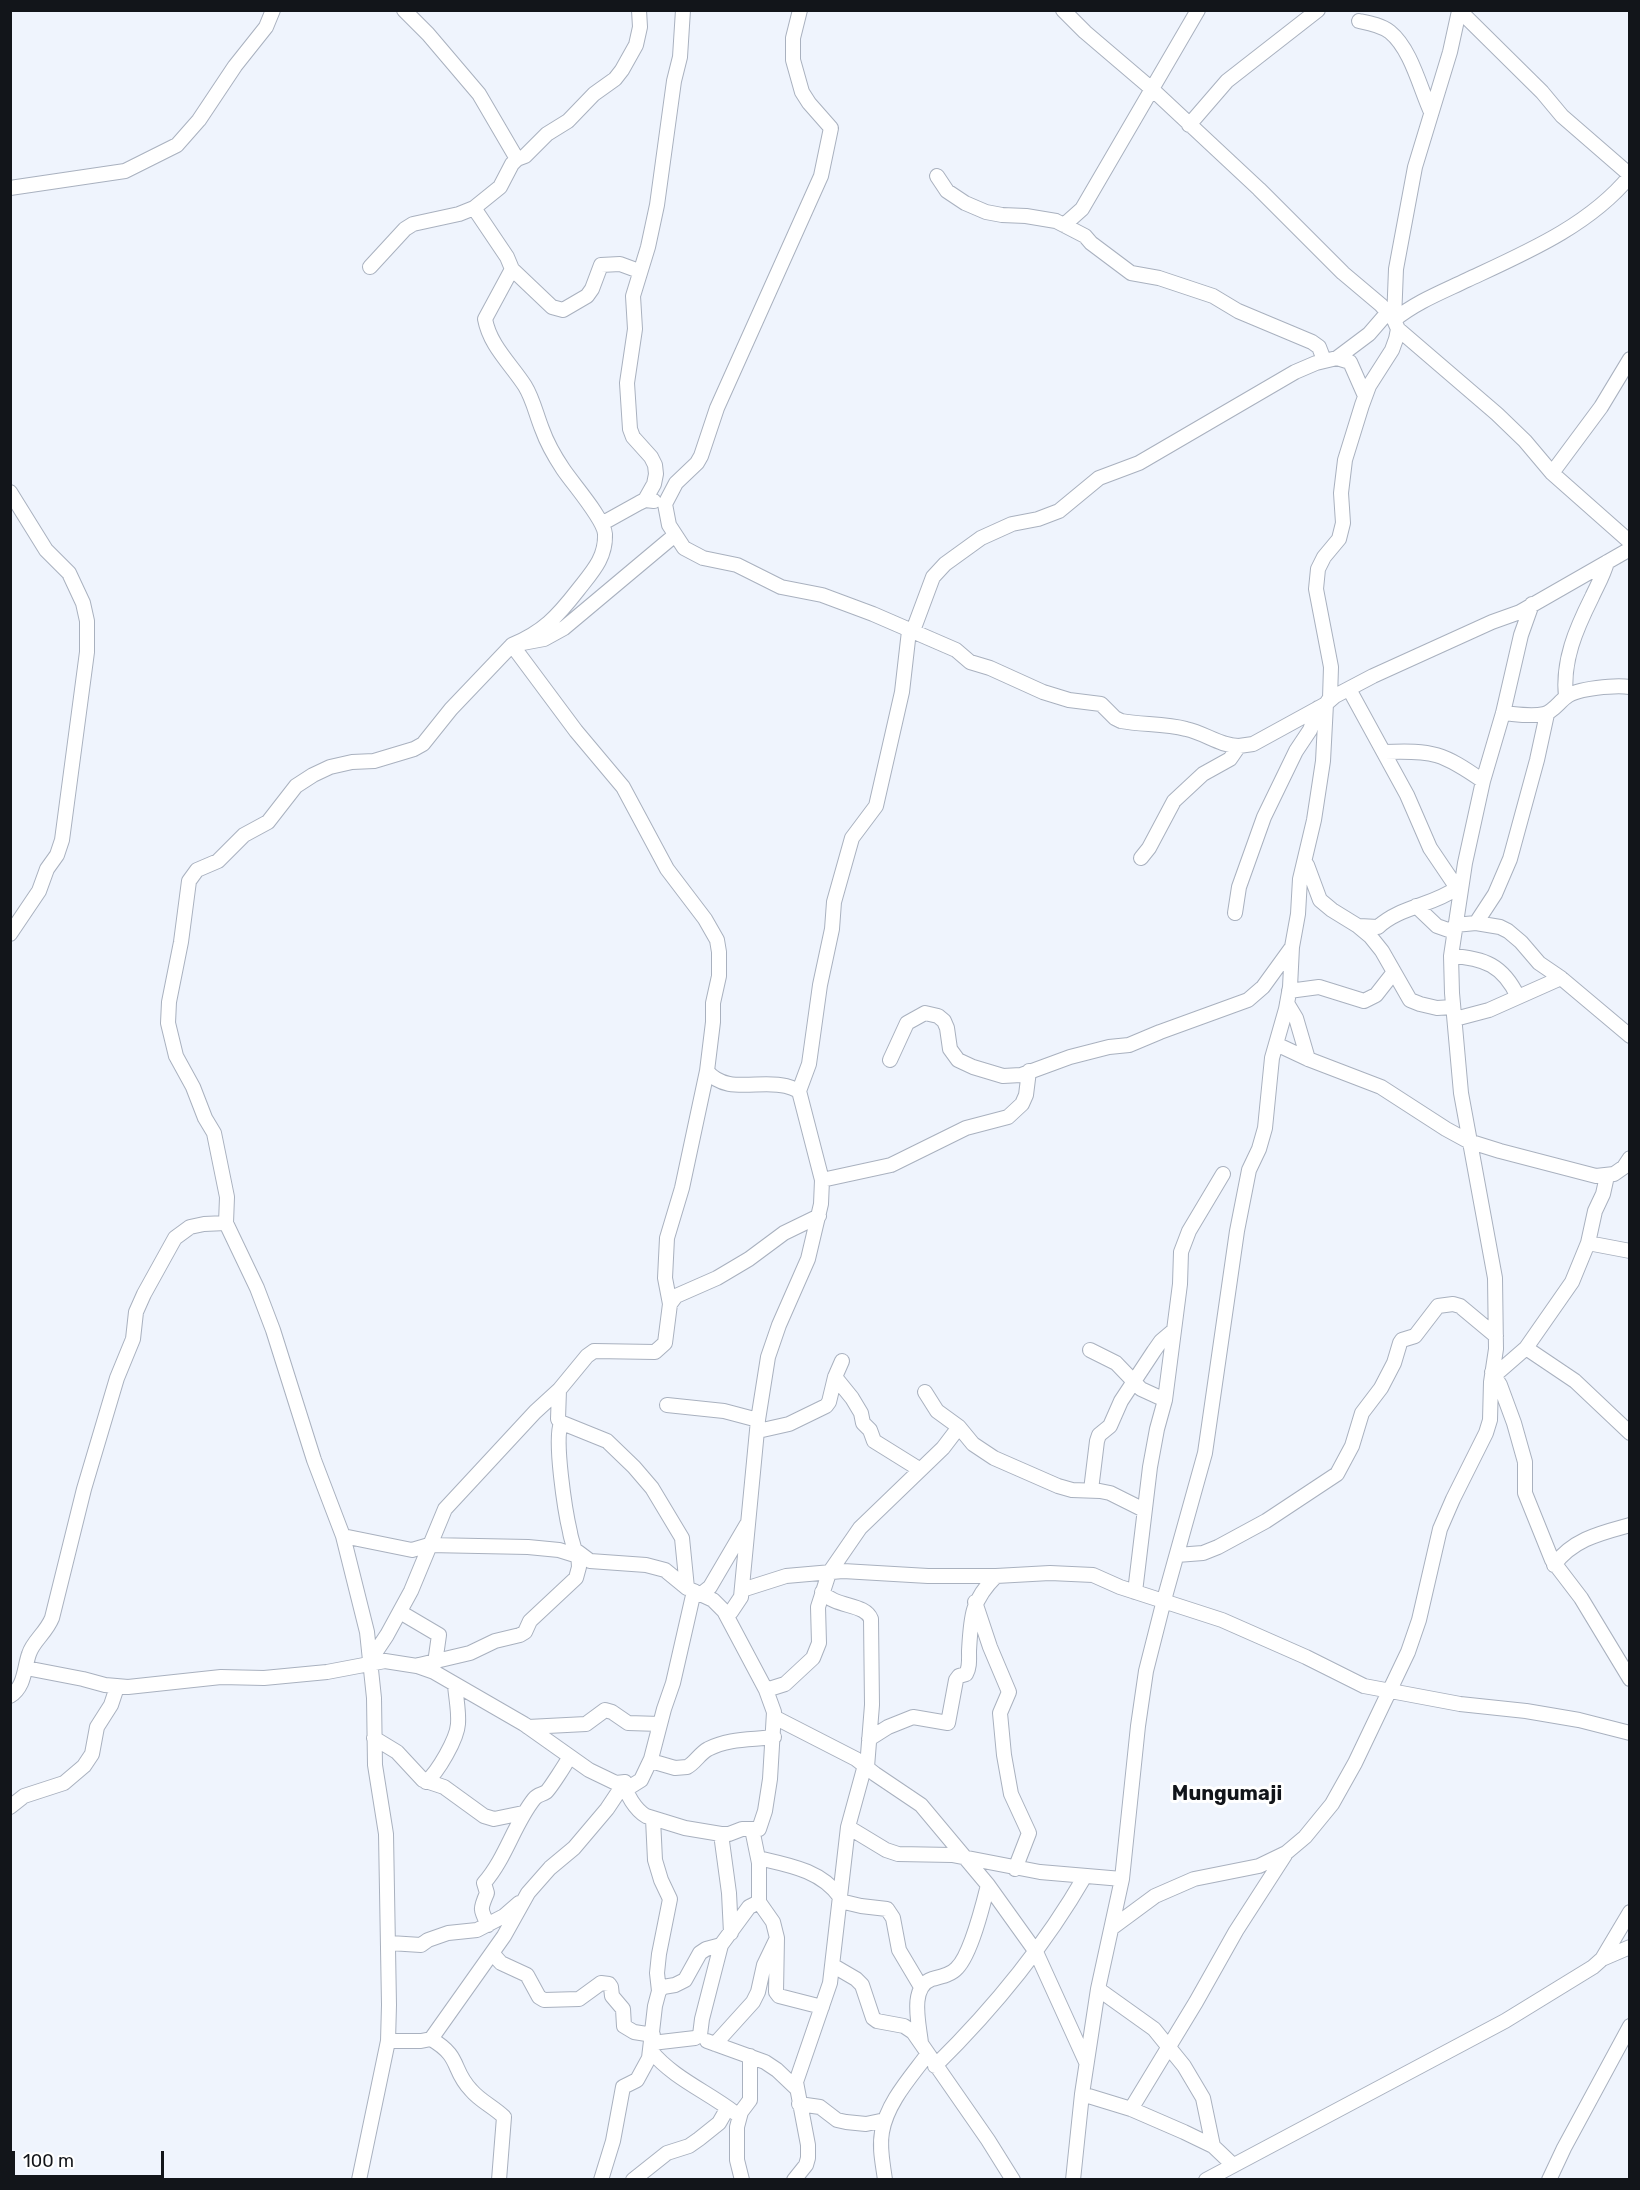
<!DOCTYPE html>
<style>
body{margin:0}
#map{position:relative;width:1640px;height:2190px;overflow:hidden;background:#eff4fd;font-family:Rubik,sans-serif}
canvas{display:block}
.frame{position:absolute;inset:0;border:12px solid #12151a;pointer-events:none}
.scale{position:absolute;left:12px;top:2151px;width:152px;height:27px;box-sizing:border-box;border:3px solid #12151a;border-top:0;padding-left:8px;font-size:18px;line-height:21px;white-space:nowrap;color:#12151a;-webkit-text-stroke:4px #fff;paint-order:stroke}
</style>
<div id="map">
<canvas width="1640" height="2190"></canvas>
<div class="frame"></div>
<div class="scale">100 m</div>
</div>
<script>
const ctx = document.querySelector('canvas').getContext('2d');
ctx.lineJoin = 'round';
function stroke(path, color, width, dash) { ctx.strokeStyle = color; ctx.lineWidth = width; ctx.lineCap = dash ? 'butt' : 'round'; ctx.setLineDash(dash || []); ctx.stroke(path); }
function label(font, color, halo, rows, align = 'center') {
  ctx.font = font + ' Rubik,sans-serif'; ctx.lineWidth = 6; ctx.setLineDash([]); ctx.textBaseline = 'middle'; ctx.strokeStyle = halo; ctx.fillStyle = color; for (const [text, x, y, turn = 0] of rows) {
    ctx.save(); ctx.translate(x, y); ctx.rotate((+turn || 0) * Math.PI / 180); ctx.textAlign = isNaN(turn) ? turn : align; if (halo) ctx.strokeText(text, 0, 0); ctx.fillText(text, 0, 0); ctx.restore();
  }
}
const minor = new Path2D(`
 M404,10L428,34L479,94L517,159
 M800,10L793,38V60L802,92L809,103L831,128L821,176L717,408L701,456L697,463L676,483L665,504L669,525L684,548L703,558L737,565L781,587L822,595L873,614L956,650L970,662L990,668L1043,692L1069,700L1101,704L1115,718L1121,721C1142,725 1165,723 1186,729C1205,733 1220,746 1239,746
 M1063,10L1085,32L1153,90L1259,189L1343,273L1381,305L1394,320C1416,302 1442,292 1467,280C1525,253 1589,226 1630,176
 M1459,10L1542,92L1562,116L1630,175
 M1359,21C1369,23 1381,25 1390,32C1411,49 1420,88 1431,112
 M1189,125L1227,81L1318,10
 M937,176L947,191L965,203L986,212L1002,215L1026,216L1056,221L1085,236L1091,243L1131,273L1159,278L1213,296L1238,311L1312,342L1319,347L1324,360
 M10,188L125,171L177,145L199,120L235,66L266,27L273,10
 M474,208L507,257L512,269L552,307L563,310L587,296L592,289L601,265L620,264L639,271
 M1064,225L1082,209L1198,10
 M370,267L405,229L413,224L459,214L474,208L500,187L512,164L517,159L525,156L547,134L568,121L594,94L615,79L622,70L636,45L640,27L639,10
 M512,269L485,319C490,346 511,364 525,386C533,399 536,414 542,429C547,443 555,457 563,469C573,484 604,519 605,534C606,558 592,572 578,590C557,617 543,632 512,645L576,731L623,787L667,869L705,919L717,940L719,952V976L713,1003V1022L707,1071C726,1095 760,1079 786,1086C790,1087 795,1089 799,1091
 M1398,329L1497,414L1525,441L1552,473L1630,542
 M1337,358L1369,334L1388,312
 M1552,473L1601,407L1630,359
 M10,492L46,550L69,573L83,603L87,621V652L62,840L57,855L47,869L39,891L10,934
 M645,500L654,484L656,474L655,465L651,457L633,437L630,429L627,383L635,329L633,296L648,247L657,205L674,81L680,57L683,10
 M603,523L639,503L645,500L654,501
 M1349,689L1407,795L1430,848L1457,888L1460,896
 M1566,697C1562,661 1576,629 1592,597C1597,586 1604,574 1607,562
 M1327,703L1335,696L1373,676L1492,622L1520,612L1630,549
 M1503,713C1516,714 1531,717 1544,714C1553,712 1559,702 1566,697C1577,688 1616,685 1630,687
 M1384,752C1433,750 1443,753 1483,781
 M1141,858L1149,848L1174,801L1203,774L1230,759L1239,746L1253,744L1326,704
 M1307,865L1320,900L1332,910L1358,926L1370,936L1382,951L1410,1000L1420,1004L1437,1008L1453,1007
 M1416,906L1437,926L1454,932
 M1235,913L1239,887L1264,817L1296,751L1310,730L1318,708
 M1476,923L1495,894L1510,859L1537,760L1547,714
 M1455,925L1476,923L1500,927L1508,931L1521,942L1539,963L1561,978L1630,1036
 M1359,926L1378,927C1401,906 1432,906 1457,888
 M1451,956C1484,958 1503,965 1518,997
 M1289,991L1319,987L1364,1001L1376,995L1394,972
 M1287,1003L1296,1018L1308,1059
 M1455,1019L1489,1010L1561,978
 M1276,1044L1308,1059L1381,1087L1446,1129L1468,1141L1500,1151L1596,1176L1614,1174L1624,1167L1630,1158
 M890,1060L907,1023L925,1013L938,1016L944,1021L947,1028L950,1049L958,1060L973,1067L1003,1076L1021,1075L1070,1057L1109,1047L1129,1045L1160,1032L1248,1000L1263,987L1292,947
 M822,1180L891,1165L966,1128L1008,1117L1022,1104L1026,1095L1029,1071
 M226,1223L227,1197L214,1133L205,1118L193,1087L176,1056L168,1023L169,1002L181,942L189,881L197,870L218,861L244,835L268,822L296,786L313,775L330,767L352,762L374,761L414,749L423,744L451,709L512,645L544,639L564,628L675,535
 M1588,1243L1630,1251
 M670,1304L665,1278L667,1238L682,1188L707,1071
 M1526,1348L1575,1381L1630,1433
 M1090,1350L1116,1363L1141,1389L1165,1400
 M1492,1372L1500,1385L1514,1423L1525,1462V1493L1552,1560L1581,1598L1630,1679
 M1495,1375L1526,1348L1572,1282L1588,1243L1595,1211L1603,1194L1607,1176
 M835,1377L852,1398L861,1413L863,1423L870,1430L874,1441L919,1469
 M559,1390L558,1419L560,1422L607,1441L634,1467L652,1488L682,1538L687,1588
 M925,1392L937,1411L959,1427L973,1444L994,1458L1058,1486L1072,1490L1100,1491L1110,1493L1144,1510
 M667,1405L724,1411L758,1420
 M561,1423C554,1440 565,1511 570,1532C571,1540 575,1547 575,1555
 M758,1431L789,1424L826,1406L829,1402L835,1377L842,1361
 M1091,1490L1097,1441L1099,1435L1110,1426L1121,1401L1154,1351L1161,1341L1174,1330
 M1177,1555L1203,1553L1218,1547L1266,1521L1337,1474L1352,1446L1362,1413L1381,1388L1394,1363L1400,1343L1402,1340L1415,1336L1438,1306L1453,1304L1460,1306L1496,1336
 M1554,1565C1573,1539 1601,1533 1630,1525
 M742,1590L786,1576L843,1571L928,1576H996L1050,1573L1093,1575L1120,1587L1222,1620L1306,1657L1364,1686L1460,1704L1526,1711L1579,1720L1630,1733
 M822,1592C836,1608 865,1603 871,1619L872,1705L867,1767
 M1135,1592L1150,1467L1157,1429L1165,1400L1180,1284L1181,1252L1189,1231L1223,1174
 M700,1595L710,1587L747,1524
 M975,1602L990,1647L1009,1692L1000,1713L1004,1755L1011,1794L1029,1833L1015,1869
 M724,1611L731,1612L741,1597L758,1420L768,1357L779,1325L808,1259L821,1204L822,1180L799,1091L809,1064L820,985L832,929L834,902L852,838L876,806L902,692L909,631L914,628L933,577L945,564L981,538L1012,524L1038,519L1059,511L1099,478L1139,463L1295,372L1316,363L1337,358L1350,362L1365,396
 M400,1612L439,1635L435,1663
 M369,1662L387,1635L411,1591L445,1509L535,1412L559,1390L587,1356L594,1351L655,1352L665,1343L670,1304L676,1296L717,1278L749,1259L784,1233L819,1216
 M419,1665L470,1653L495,1641L520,1635L525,1632L530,1621L576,1578L579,1567L578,1552
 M26,1668L83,1679L105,1685L128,1687L221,1677L264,1678L327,1672L385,1661L417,1666L434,1672L524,1724L589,1770L616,1783L625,1782C625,1794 636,1810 646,1816L685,1828L721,1834H729L742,1829H759L765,1811L770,1779L774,1712L766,1690L724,1611L713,1600L687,1588L665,1570L646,1565L590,1561L578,1552L575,1555L559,1550L528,1547L429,1545L412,1550L343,1536
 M766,1690L785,1684L813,1658L819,1643L818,1607L829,1573L860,1528L943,1448L959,1427
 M10,1696C25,1687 24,1668 29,1654C33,1641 46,1633 52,1618L84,1489L117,1378L133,1339L136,1312L144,1294L175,1238L190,1227L204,1224L226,1223L257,1288L273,1330L314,1460L343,1536L367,1632L374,1698L375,1765L386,1834L389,2005L388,2041L359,2180
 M774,1717L856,1759L875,1774L921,1805L988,1885L1036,1952L1086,2062
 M528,1727L586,1724L605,1710L612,1712L628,1723L660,1724
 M374,1738L397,1752L423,1780L444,1787L484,1816L494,1819L523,1813
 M869,1739L888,1727L913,1717L948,1723L956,1680L959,1676L966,1674C970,1667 969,1659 969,1651C971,1617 971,1601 996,1576
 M651,1761L675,1768L687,1767C695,1763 699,1754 708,1749C729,1738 751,1740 774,1737
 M426,1782C438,1772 457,1739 458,1724C459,1711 456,1698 455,1685
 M625,1790L641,1780L651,1759L664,1709L673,1683L694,1591
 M10,1807L24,1796L64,1783L84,1766L92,1754L97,1727L111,1705L117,1687
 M653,1819L655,1860L661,1880L670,1899L659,1954L657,1973L659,1991
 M848,1827L886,1850L898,1854L952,1855L1040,1872L1122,1879
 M752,1829L759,1863V1902L773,1922L777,1938L776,1992L779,1996L822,2007
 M721,1834L729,1893L731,1933
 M758,1858C788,1865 821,1870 840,1897
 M840,1901L861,1906L887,1909L893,1918L899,1950L921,1987
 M488,1925C480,1909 480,1909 487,1893L484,1883C506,1858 514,1824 534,1799C538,1794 542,1795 546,1792C549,1790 568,1761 569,1757
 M1113,1927L1155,1896L1194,1879L1259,1866L1286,1853L1305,1837L1332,1804L1355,1763L1408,1652L1419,1620L1440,1529L1453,1499L1486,1433L1490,1420L1491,1382L1496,1349L1495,1278L1461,1093L1452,993L1451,956L1465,863L1483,781L1503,713L1521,635L1532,604
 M390,1943L421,1945L428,1940L448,1933L477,1930L504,1916L519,1903
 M492,1953L501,1963L527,1975L539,1997L544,2000L579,1999L601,1983L609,1984L611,1987L612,1996L623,2009L624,2026L634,2032L653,2035
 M1602,1959L1630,1912
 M832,1965L856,1979L862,1985L873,2018L877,2021L904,2026L913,2032L988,2140L1013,2180
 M1098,1989L1154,2029L1184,2066L1203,2098L1213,2146
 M431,2039C462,2057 451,2069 471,2090C480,2101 494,2107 504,2117L499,2180
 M388,2041H421L431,2039L504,1936L528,1893L550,1868L574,1848L607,1809L625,1782
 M707,2041L765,2062L777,2070L797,2089
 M652,2043L695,2038L700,2035L702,2019L721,1945
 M921,2043C919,2024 909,1987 932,1979C940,1977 951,1975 957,1968C971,1954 983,1905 988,1885
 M715,2044L753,2002L758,1992L764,1965L777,1938
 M651,2051C673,2078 708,2092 735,2113
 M935,2066C993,2009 1044,1947 1085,1876
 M1082,2094L1131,2109L1184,2132L1213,2146L1233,2165
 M799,2104L820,2107L837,2120L846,2122L866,2124L885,2120
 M1131,2109L1196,2002L1236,1931L1285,1855
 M601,2180L613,2141L623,2087L637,2080L649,2058L655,2006L659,1991L663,1987L675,1985L685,1980L700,1953L706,1949L721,1945L749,1907L759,1902
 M633,2180L667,2153L689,2146L699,2139L719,2123L727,2109
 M742,2180L737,2160V2127L741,2112L750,2100V2056
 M794,2180L806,2165L808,2158V2145L796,2082L830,1983L848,1827L865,1765
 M885,2180C883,2164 879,2148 882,2132C887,2103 910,2078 927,2055
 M1073,2180L1082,2094L1098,1989L1122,1879L1138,1726L1146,1671L1164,1600L1205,1453L1237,1231L1249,1170L1259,1149L1265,1128L1272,1058L1286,1009L1290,987L1292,947L1298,914L1300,879L1314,820L1323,761L1326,704L1330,698L1331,667L1316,589L1318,569L1324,557L1339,539L1343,523L1341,493L1345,460L1362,405L1369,386L1392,350L1396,339L1398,329L1394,320L1396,269L1415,167L1450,52L1459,11
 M1206,2180L1505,2021L1593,1967L1602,1959L1630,1947
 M1549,2180L1564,2148L1630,2026`);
stroke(minor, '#a9b1bf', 16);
stroke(minor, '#fff', 14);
label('bold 20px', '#12151a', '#fff', [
 ["Mungumaji",1227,1794]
]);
</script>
